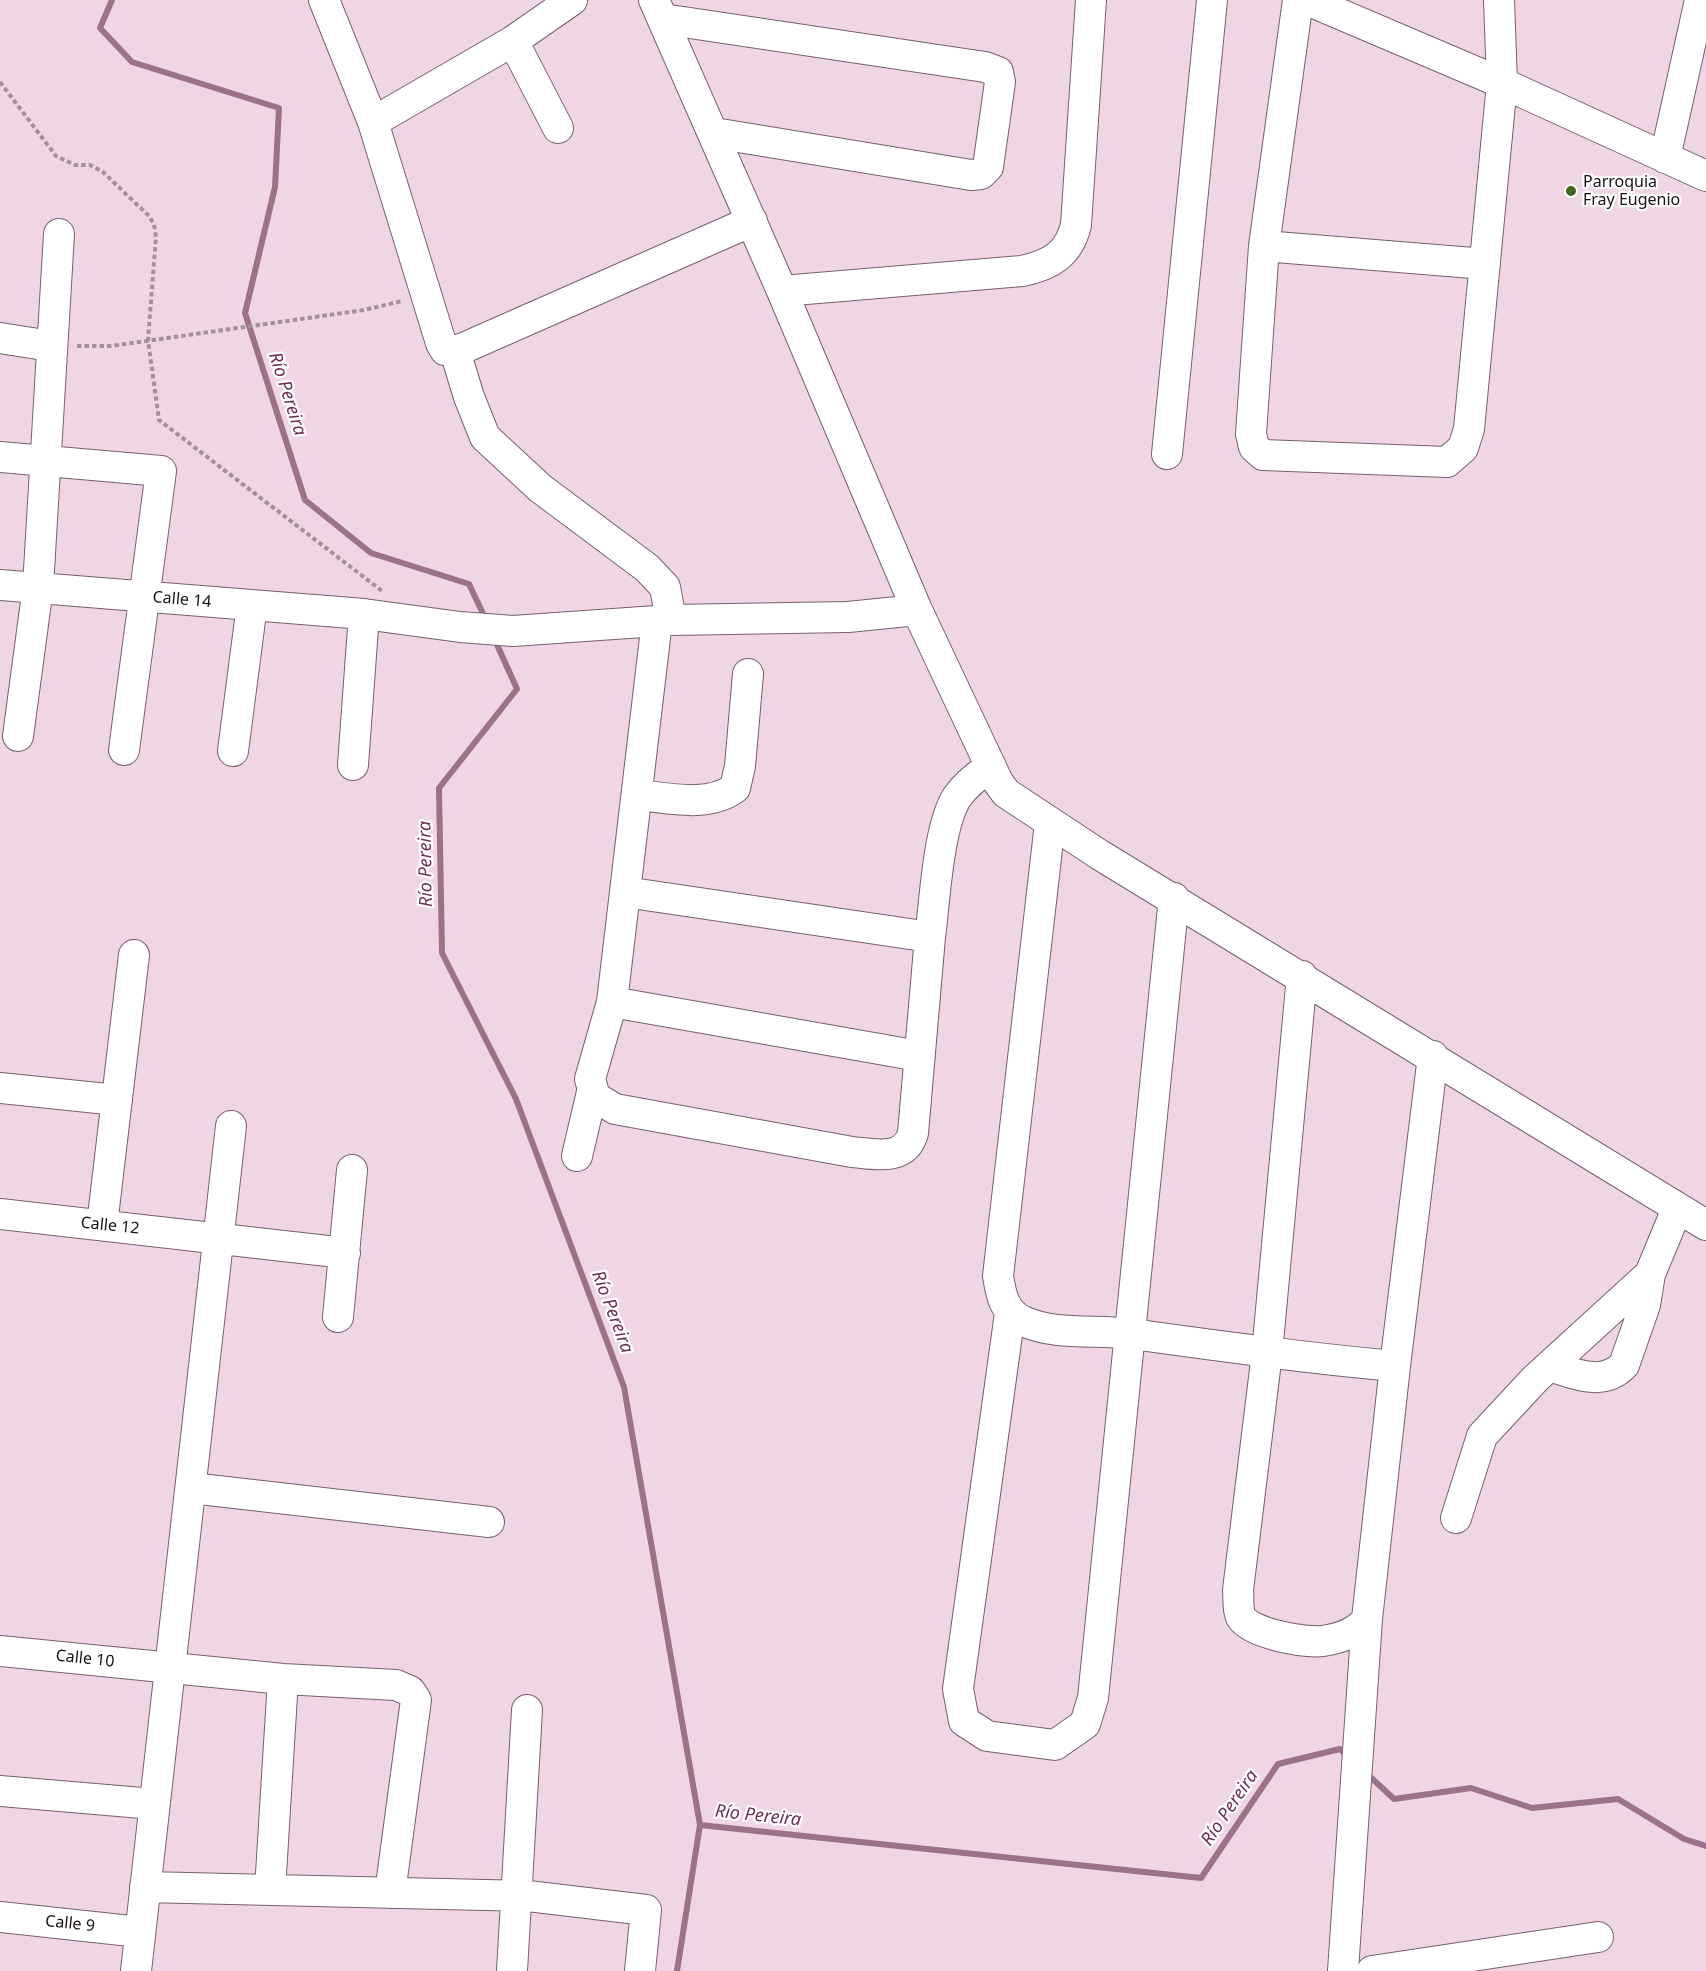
<!DOCTYPE html>
<meta charset="utf-8">
<style>
body{margin:0}
canvas{display:block;background:#f0d6e5}
</style>
<canvas width="1706" height="1971"></canvas>
<script>
const ctx = document.querySelector('canvas').getContext('2d');
ctx.lineJoin = 'round';
function stroke(path, color, width, dash) { ctx.strokeStyle = color; ctx.lineWidth = width; ctx.lineCap = dash ? 'butt' : 'round'; ctx.setLineDash(dash || []); ctx.stroke(path); }
function label(font, color, halo, rows, align = 'center') {
  ctx.font = font + ' "Noto Sans",sans-serif'; ctx.lineWidth = 4.5; ctx.setLineDash([]); ctx.textBaseline = 'middle'; ctx.strokeStyle = halo; ctx.fillStyle = color; for (const [text, x, y, turn = 0] of rows) {
    ctx.save(); ctx.translate(x, y); ctx.rotate((+turn || 0) * Math.PI / 180); ctx.textAlign = isNaN(turn) ? turn : align; if (halo) ctx.strokeText(text, 0, 0); ctx.fillText(text, 0, 0); ctx.restore();
  }
}
stroke(new Path2D(`
 M112,0L100,28L132,62L279,108L275,187L245,313L305,500L371,553L469,584L486,620
 M494,638L517,689L439,788L442,953L516,1099L624,1387L700,1825L1201,1878L1278,1764L1340,1749L1347,1756
 M1366,1773L1394,1799L1471,1788L1532,1808L1618,1799L1684,1839L1706,1846
 M677,1971L700,1825`), '#9b728a', 6);
const minor = new Path2D(`
 M324,0L373,122L441,343L445,350L455,351L466,347L752,221
 M654,0L782,291L917,610L998,782L1006,793L1100,855L1706,1225
 M1298,0L1264,246L1251,434L1254,447L1263,455L1447,462L1463,448L1469,429L1502,83L1499,0
 M1307,0L1502,83L1706,176
 M663,19L985,67L998,72L1000,82L988,167L981,174L971,175L714,133
 M513,41L558,128
 M373,122L513,41L572,0
 M1665,158L1700,0
 M1264,246L1485,264
 M782,291L1022,271C1051,265 1069,254 1076,225L1091,0
 M0,338L51,346
 M455,351L469,397L485,437L540,488L647,568L665,587L671,620
 M1167,454L1212,0
 M0,457L161,471L124,750
 M0,585L364,614L460,627L513,631L671,620L848,617L917,610
 M657,621L612,1002L590,1079L595,1097L615,1109L852,1152C874,1154 905,1162 913,1133L930,937
 M18,736L38,587L59,234
 M233,751L252,605
 M353,765L364,614
 M638,795C669,798 708,808 735,788L740,766L748,674
 M1050,823L998,1276C1001,1295 1004,1312 1023,1321C1055,1336 1097,1329 1132,1334C1219,1346 1306,1358 1395,1366L1433,1056
 M625,892L930,937C935,900 938,827 957,797C966,784 978,775 991,766
 M1302,976L1267,1353L1238,1590C1239,1598 1237,1609 1241,1617C1251,1634 1305,1643 1323,1641C1341,1638 1357,1633 1367,1619L1395,1366
 M612,1002L919,1056
 M0,1088L117,1100
 M577,1156L592,1092
 M0,1214L345,1253
 M102,1225L134,955
 M1010,1313L958,1689L964,1721L987,1736L1055,1745L1085,1724L1093,1698L1174,898
 M338,1317L352,1170
 M1550,1366C1575,1374 1603,1387 1624,1365L1645,1305L1650,1274
 M191,1488L489,1522
 M1456,1518L1482,1436L1535,1379L1650,1274L1677,1209
 M0,1651L283,1679L396,1685L410,1691L416,1700L390,1893
 M0,1791L154,1804
 M145,1887L528,1896L646,1910L640,1971
 M270,1890L283,1679
 M0,1917L140,1932
 M136,1971L231,1126
 M512,1971L527,1710
 M1343,1971L1367,1619
 M1372,1971L1598,1937`);
stroke(minor, '#77606d', 32);
stroke(new Path2D(`
 M0,82L56,156L75,165H90L103,172L148,215L154,224L156,237L148,340L159,420L382,591
 M77,346H111L364,310L402,301`), '#a4909b', 4, [4.5, 3]);
stroke(minor, '#fff', 30);
for (const [x, y, r, color] of [
 [1571,191,6,"#416720"]
]) { const dot = new Path2D(); dot.arc(x, y, r, 0, 2 * Math.PI); ctx.fillStyle = color; ctx.fill(dot); stroke(dot, '#fff', 2); }
label('16px', '#191015', '#fff', [
 ["Parroquia",1583,182],
 ["Fray Eugenio",1583,200]
], 'left');
label('16px', '#191015', '#fff', [
 ["Calle 14",182,600,5],
 ["Calle 12",110,1226,6],
 ["Calle 10",85,1659,6],
 ["Calle 9",70,1924,6]
]);
label('italic 18px', '#6e2d57', '#fff', [
 ["Río Pereira",287,394,72],
 ["Río Pereira",426,864,-91],
 ["Río Pereira",612,1312,69],
 ["Río Pereira",1230,1808,-56],
 ["Río Pereira",758,1816,6]
]);
</script>
